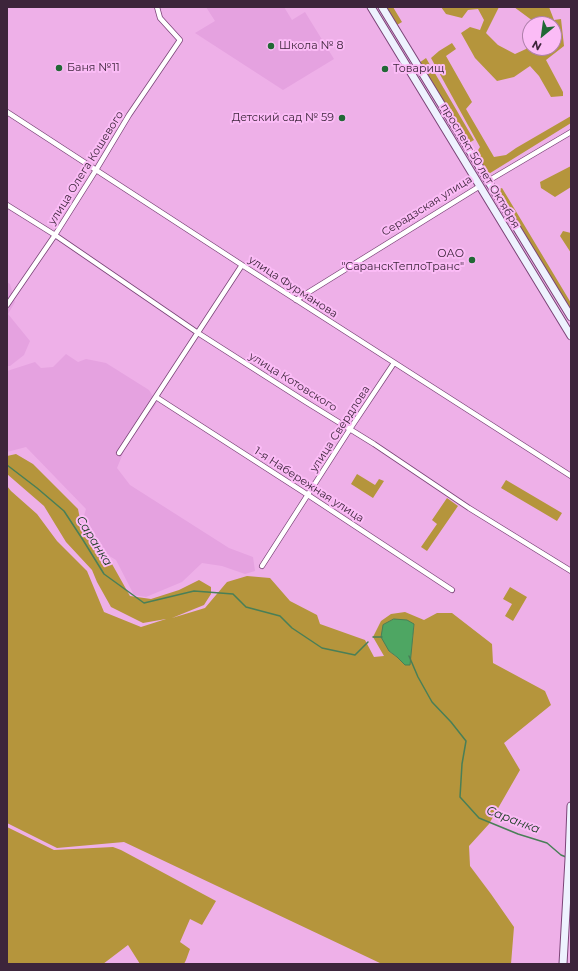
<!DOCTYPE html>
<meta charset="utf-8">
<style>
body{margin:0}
#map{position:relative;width:578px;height:971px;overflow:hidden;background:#eeb0e8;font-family:Montserrat,sans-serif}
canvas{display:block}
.frame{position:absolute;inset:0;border:8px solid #3d253b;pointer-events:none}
.north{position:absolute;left:522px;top:16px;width:40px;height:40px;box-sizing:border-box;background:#fbbcf6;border:1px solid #af80ab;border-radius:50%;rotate:209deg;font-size:11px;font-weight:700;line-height:16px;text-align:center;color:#3d253b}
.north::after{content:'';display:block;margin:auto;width:14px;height:18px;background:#216835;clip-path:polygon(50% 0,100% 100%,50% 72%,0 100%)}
</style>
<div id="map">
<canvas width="578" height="971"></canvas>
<div class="frame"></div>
<div class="north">N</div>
</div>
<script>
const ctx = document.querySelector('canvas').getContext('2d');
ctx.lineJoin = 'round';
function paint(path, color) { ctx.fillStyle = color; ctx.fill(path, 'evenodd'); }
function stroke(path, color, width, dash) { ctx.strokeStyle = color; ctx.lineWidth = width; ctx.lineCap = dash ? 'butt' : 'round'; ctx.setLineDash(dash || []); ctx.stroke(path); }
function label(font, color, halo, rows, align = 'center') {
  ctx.font = font + ' Montserrat,sans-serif'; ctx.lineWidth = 4; ctx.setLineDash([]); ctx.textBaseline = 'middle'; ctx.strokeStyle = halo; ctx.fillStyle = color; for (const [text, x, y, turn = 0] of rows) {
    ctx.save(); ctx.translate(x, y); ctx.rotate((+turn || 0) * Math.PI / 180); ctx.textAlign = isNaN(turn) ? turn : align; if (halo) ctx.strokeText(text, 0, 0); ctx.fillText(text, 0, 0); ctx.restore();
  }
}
paint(new Path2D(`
 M206,7H284L292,20L305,12L334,59L283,90L195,33L215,21Z
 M7,282L10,284L15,302L8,314L30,341L24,355L10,366H7Z
 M66,354L78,362L86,359L106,363L149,390L157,403L126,446L117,468L130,485L229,548L253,557L255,571L245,574L222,566L202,563L182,582L146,597L134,595L116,560L106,554L83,519L86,509L26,447L7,452V371L35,362L41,368L53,367Z`), '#e5a2e0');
paint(new Path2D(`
 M386,7H393L402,22L397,25Z
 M441,7H499L486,33L498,45L515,54L526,49L530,43V48H554V24H537L514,7H549L554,20L561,19L564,46L546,60L563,92V96L551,97L539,76L530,66L514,77L497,81L475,58L461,33L470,27L480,30L484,20L478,9L468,10L462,18L446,14Z
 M452,43L456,49L446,56L472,102L466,109L494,157L506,155L516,148L571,116V123L487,175L475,155L480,147L431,58L439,51Z
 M426,58L474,140L467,144L419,63Z
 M571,166V187L555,197L541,188L540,182Z
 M502,188L571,303V306L568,308L497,190Z
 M563,231L571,233V253L560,236Z
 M16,454L33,464L78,509L81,524L112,564L130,596L151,599L179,590L199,580L211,587V594L204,605L172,618L205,608L227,582L247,576L270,578L290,601L317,615L320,624L365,640L374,657L384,656L373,637L381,621L391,614L405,612L424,620L437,613H452L492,644L493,663L545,691L551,705L504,743L520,770L489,824L469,846L470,866L491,894L514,927L511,964H382L124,842L57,848L7,823V486L11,491L37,514L57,541L87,571L104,612L141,627L166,619L143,623L111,607L97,582L92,570L66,542L44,506L7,474V456ZM414,624L409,665H405L397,657L389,651Z
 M357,474L375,485L379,479L384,481L373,498L351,484Z
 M506,480L562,513L557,521L501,488Z
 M447,498L458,506L427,551L421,547L437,524L432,520Z
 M510,587L527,597L513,621L505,616L512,604L503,599Z
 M7,827L54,850L113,847L121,850L216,901L202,925L190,919L180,942L190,949L186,960L184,964H140L128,945L103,964H7Z`), '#b5953c');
const water = new Path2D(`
 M394,619L407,620L414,624L410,665H405L397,657L389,651L381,637L383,625Z`);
paint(water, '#4ea663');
stroke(water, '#497f57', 1);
stroke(new Path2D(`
 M7,465L37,488L64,511L83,540L104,574L144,603L194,591L233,594L246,607L280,616L292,628L322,648L355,655L368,642
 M373,637H382
 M409,656L418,677L432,702L451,722L466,741L462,764L460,797L479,818L518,834L547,843L561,855L566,857`), '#497f57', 1.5);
const street = new Path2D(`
 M7,112L242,265L571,476
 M488,181L571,132
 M7,205L55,235L198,333L306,402L374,444L469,508L571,571
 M296,300L480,186
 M7,305L55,235L96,170L129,115L180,40L160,18L157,7
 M156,397L308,495L452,590
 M119,453L242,265
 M262,566L350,429L394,363`);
const secondary = new Path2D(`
 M371,7L571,336
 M382,7L571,317
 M563,964L569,859L571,806`);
stroke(street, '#7b4578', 6);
stroke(secondary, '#7b4578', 9);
stroke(street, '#fff', 4.5);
stroke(secondary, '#eef2fe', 7);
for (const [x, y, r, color] of [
 [271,46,4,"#216835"],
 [59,68,4,"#216835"],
 [385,69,4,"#216835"],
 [342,118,4,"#216835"],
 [472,260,4,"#216835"]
]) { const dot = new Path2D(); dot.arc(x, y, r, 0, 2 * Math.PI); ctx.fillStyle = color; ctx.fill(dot); stroke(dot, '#fbbcf6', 1.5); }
label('11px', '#3d253b', '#fbbcf6', [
 ["Школа № 8",279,46],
 ["Баня №11",67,68],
 ["Товарищ",393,69],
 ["Детский сад № 59",334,118,"right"],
 ["ОАО",464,254,"right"],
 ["\"СаранскТеплоТранс\"",464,267,"right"]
], 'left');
label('11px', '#3d253b', '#fbbcf6', [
 ["проспект 50 лет Октября",480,166,59],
 ["улица Олега Кошевого",86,168,-58],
 ["Серадзская улица",427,206,-32],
 ["улица Фурманова",293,287,33],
 ["улица Котовского",293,382,32],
 ["улица Свердлова",340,429,-57],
 ["1-я Набережная улица",309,485,33]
]);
label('italic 12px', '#153a1e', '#fbbcf6', [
 ["Саранка",94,541,58],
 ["Саранка",513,820,21]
]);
</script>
